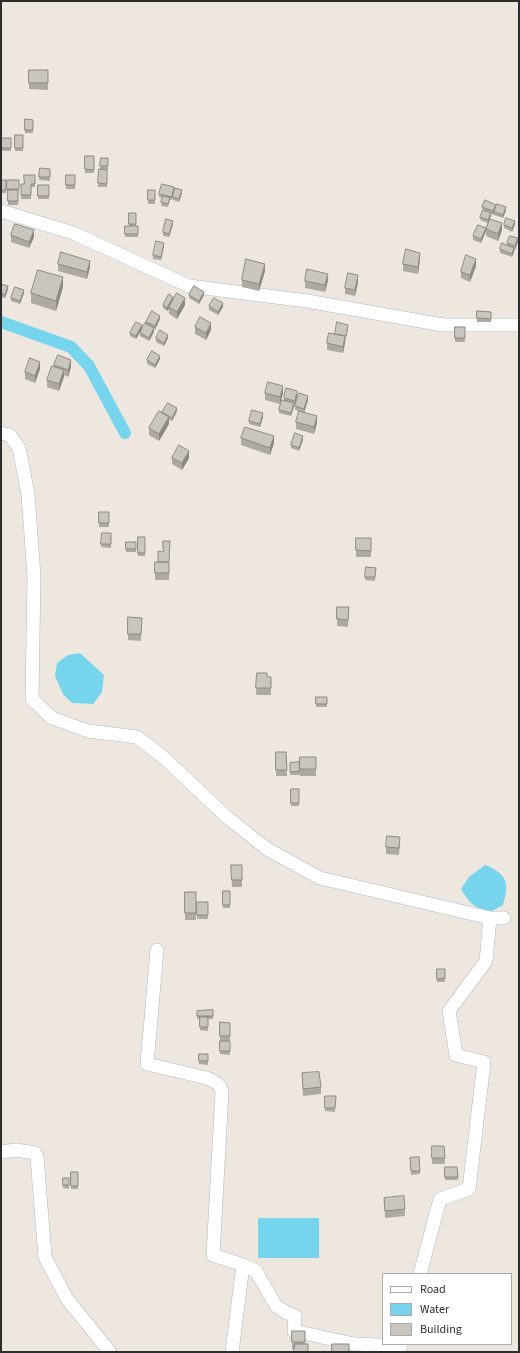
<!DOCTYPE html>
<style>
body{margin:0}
#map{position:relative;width:520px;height:1353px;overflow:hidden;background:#eee7e0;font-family:"Source Sans 3",sans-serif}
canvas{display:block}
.frame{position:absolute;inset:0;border:2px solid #2d2d2d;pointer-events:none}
.legend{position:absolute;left:382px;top:1273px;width:130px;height:72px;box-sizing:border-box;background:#fff;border:1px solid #ababab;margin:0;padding:5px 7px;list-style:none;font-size:12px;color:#2d2d2d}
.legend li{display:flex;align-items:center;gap:8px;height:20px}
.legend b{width:20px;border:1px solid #ababab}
</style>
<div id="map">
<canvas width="520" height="1353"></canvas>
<div class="frame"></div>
<ul class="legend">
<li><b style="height:5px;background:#fff"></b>Road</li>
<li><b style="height:11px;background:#76d5ed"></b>Water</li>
<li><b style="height:11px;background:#cac5be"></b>Building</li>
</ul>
</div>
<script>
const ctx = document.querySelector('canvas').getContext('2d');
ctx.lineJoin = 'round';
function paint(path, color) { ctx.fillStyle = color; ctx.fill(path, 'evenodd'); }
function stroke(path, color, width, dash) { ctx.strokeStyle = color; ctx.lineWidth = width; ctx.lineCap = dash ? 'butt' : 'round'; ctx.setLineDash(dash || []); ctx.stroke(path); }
paint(new Path2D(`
 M80,653L104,675L102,692L93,704L72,703L63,694L55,676L57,663L68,655Z
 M485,865C494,868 506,875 506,886C507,892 504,900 503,905L492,911C474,908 471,905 461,889L469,877Z
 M258,1218H319V1258H258Z`), '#76d5ed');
stroke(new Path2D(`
 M1,322L71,347L89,366L125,433`), '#76d5ed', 12);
const minor = new Path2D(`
 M1,211L73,233L189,286L307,301L443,325H519
 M1,433L10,435L19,448L28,494L34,576L32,699L52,718L88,731L137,737L163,757L228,818L267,849L320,878L490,918H504
 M157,950L147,1064L207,1078C215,1082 220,1083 222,1092L213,1255L243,1265
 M1,1152L16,1150L35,1153L37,1157L45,1257L67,1299L110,1352
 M420,1274L440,1199L469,1189L484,1062L456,1055L449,1011L486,961L490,918
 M232,1352L243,1265L256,1271L276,1306L287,1313L295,1316L294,1331L354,1344L401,1346`);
stroke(minor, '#b3b7c0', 14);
stroke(minor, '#fff', 13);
paint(new Path2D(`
 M29,70H48V90L29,89Z
 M25,119L33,120V133H25Z
 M15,135H23V151H15Z
 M1,138H11V151H1Z
 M85,156H94V173H85Z
 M101,158H108V170H107V187H98L99,169H100Z
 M40,168L50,169V181L39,180Z
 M35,175V187H31V199H21V184H24Z
 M66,175H75V189H66Z
 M1,180H6V193H1Z
 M7,180H19L18,205H8V192H7Z
 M38,185H49V199H38Z
 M174,187L172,200H170L168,207L161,206L162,198L159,197V194Z
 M148,190H155V204H148Z
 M182,193L179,202L173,200V197Z
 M482,207L496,208L493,215L491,214L490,219L502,230L498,241L486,236V229L488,223L480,220V217L483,211Z
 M506,210L503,218L494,215V212Z
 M129,213H136V226H138V237H125V226H129Z
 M173,224L169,237L163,236V232Z
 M515,224L512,232L504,228V225Z
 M486,231L481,243L473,240V236Z
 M11,235L34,237L29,248L11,242Z
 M518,242L512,257L500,253V249L507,245V243Z
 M164,246L161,260L153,259V255Z
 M420,259L418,274L403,271V264Z
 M58,264L90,267L87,279L58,271Z
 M476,266L470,282L461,278V272Z
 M265,271L259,291L242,287V280Z
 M328,280L325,292L305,288V281Z
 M358,282L355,296L345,294V288Z
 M1,284L8,289L5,298L1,297Z
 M63,287L56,311L31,303V293Z
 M24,293L20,304L11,301V298Z
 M189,295H204L199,304L189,298Z
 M173,299L185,305L177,319L169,314V309L167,311L163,308V305Z
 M209,306L223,307L218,315L209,310Z
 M477,311L491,312V322H477Z
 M160,319L154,330V332L149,341L140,336V333L146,324V322Z
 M195,327L211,330L206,340L195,334Z
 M455,327H465V342H455Z
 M348,328L343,353L327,350V343L335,334Z
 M142,329L136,339L130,336V333Z
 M156,338H168L164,346L156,342Z
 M160,359L155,368L147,364V360Z
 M54,365L71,367L68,377L64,375L59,391L47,387V380L54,367Z
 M40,369L35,383L25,379V372Z
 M265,393H283L280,404L265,400Z
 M297,395L295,405H294L291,416L279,413V410L284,401V398Z
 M308,400L304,412L317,423L314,434L296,429V422L299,411L295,410V406Z
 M177,411L172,421L169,420V424L159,441L149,435V428L162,413Z
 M263,417L260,427L249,424V421Z
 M241,438L274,443L270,455L241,445Z
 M303,440L299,451L291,448V445Z
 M172,458H189L182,470L172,464Z
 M99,512H109V527H99Z
 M102,533H111V548L101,547Z
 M138,537H145V556H138Z
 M356,538H371V557H356Z
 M126,542H136V552H126Z
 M155,562H169V580H155Z
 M366,567L376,568L375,581L365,580Z
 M349,607L348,627L337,626V619Z
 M128,617L142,618L141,641L128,640Z
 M257,673L267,677H271V695H256Z
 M316,697H327V707H316Z
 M276,752H286L287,776H276Z
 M300,757H316V776H300Z
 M299,762L300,775H290V763Z
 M291,789H299V806H291Z
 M400,843L399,855L386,854V847Z
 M231,865H242V887H232Z
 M223,891H230V908H223Z
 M185,892H196V920H185Z
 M197,902H208V919H197Z
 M437,969H445V982H437Z
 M213,1010V1019H208V1031L200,1030V1019H197V1011Z
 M220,1022L230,1023V1055L220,1054Z
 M199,1054H208V1065L199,1064Z
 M302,1073L321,1087V1094L303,1096Z
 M325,1096H336L335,1112L325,1111Z
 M432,1146H444L445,1164H432Z
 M410,1158L420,1171V1174L411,1175Z
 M445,1167H457L458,1180H445Z
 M71,1172H78V1189H71Z
 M69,1178V1189L63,1188V1185Z
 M384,1198L405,1209V1216L385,1218Z
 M292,1331H305V1344L295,1349H292Z`), '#aea9a3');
paint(new Path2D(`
 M174,187V190L172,200V197Z
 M182,190V193L179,202V199Z
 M496,205V208L493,215V211Z
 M506,207V210L503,218V215Z
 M491,213V216L488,223V220Z
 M173,221V224L169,237V234Z
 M515,221V224L512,232V228Z
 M502,223V230L498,241V234Z
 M486,228V231L481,243V239Z
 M34,230V237L29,248V242Z
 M518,238V242L515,250V246Z
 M164,243V246L161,260V257Z
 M514,248V251L512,257V254Z
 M420,253V259L418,274V267Z
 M476,259V266L470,282V275Z
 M90,261V267L87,279V272Z
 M265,264V271L259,291V284Z
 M328,274V280L325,292V285Z
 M358,275V282L355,296V290Z
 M63,277V287L56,311V301Z
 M8,286V289L5,298V295Z
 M24,290V293L20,304V301Z
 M204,292V295L199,304V301Z
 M173,297V301L169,307V309L167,311V308Z
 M185,298V305L177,319V312Z
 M223,303V307L218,315V312Z
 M160,316V319L155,330V326Z
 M211,323V330L206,340V333Z
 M142,325V329L136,339V336Z
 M154,328V332L149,341V338Z
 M168,335V338L164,346V343Z
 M345,336V343L343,353V347Z
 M160,356V359L155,368V365Z
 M71,360V367L68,377V370Z
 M40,362V369L35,383V376Z
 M64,370V377L59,391V384Z
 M283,386V393L280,404V397Z
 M297,391V395L295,405V401Z
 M308,396V400L304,413V409Z
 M294,403V407L291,416V413Z
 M177,408V411L172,421V418Z
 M263,413V417L260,427V424Z
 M317,416V423L314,434V427Z
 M169,417V424L159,441V434Z
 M274,436V443L270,455V448Z
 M303,436V440L299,451V448Z
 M189,451V458L182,470V463Z`), '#8d8a85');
const building = new Path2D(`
 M29,70H48V83H29Z
 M25,119L33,120V130H25Z
 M15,135H23V148H15Z
 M1,138H11V148H1Z
 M85,156H94V170L85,169Z
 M101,158H108V166H100Z
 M40,168L50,169V177H39Z
 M99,169L107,170V184L98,183Z
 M24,175H35V184H31V195H21V184H24Z
 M66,175H75V185H66Z
 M1,180H6V190H1Z
 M7,180H19V189H7Z
 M162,184L174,187L172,197L159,194Z
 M38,185H49V196H38Z
 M175,188L182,190L179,199L173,197Z
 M8,190H18V201H8Z
 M148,190H155V200H148Z
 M163,196L170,198L168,204L161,202Z
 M485,200L496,205L493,211L482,207Z
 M497,204L506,207L503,215L494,212Z
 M483,210L491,213L488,220L480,217Z
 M129,213H136V224H129Z
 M506,218L515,221L512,228L504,225Z
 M166,219L173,221L169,234L163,232Z
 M490,219L502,223L498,234L486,229Z
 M15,224L34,230L29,242L11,235Z
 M478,225L486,228L481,239L473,236Z
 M125,226H138V234H125Z
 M510,236L518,238L515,246L507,243Z
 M156,241L164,243L161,257L153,255Z
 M502,243L514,248L512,254L500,249Z
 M406,249L420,253L418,267L403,264Z
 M61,252L90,261L87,272L58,264Z
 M466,255L476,259L470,275L461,272Z
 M246,259L265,264L259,284L242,280Z
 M307,269L328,274L325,285L305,281Z
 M38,270L63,277L56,301L31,293Z
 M348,273L358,275L355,290L345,288Z
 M1,284L8,286L5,295L1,293Z
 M194,286L204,292L199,301L189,295Z
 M15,287L24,290L20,301L11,298Z
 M177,293L185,298L177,312L169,307Z
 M169,294L173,297L167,308L163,305Z
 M214,298L223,303L218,312L209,306Z
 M152,311L160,316L155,326L146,322Z
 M477,311L491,312V319L477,318Z
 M200,317L211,323L206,333L195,327Z
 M136,322L142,325L136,336L130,333Z
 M337,322L348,325L346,336L335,334Z
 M145,323L154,328L149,338L140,333Z
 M455,327H465V338H455Z
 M160,330L168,335L164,343L156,338Z
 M329,333L345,336L343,347L327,343Z
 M152,351L160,356L155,365L147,360Z
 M58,355L71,360L68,370L54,365Z
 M30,358L40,362L35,376L25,372Z
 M52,366L64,370L59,384L47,380Z
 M268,382L283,386L280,397L265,393Z
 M286,388L297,391L295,401L284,398Z
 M299,393L308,396L304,409L295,406Z
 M282,400L294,403L291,413L279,410Z
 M168,403L177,408L172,418L162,412Z
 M252,410L263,413L260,424L249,421Z
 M159,411L169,417L159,434L149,428Z
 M299,411L317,416L314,427L296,422Z
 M245,427L274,436L270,448L241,438Z
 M295,433L303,436L299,448L291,445Z
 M179,445L189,451L182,463L172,458Z
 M99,512H109V523H99Z
 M102,533H111V544H101Z
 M138,537H145V553H138Z
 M356,538H371V551L356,550Z
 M163,541H170L169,562H158V551L163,552Z
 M126,542H136V549H126Z
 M155,562H169V573H155Z
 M366,567L376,568L375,577H365Z
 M337,607H349L348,620L337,619Z
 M128,617L142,618L141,634H128Z
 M257,673H267V677H271V688H256Z
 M316,697H327V704H316Z
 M276,752H286L287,770H276Z
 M300,757H316V769H300Z
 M299,762L300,771L290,772V763Z
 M291,789H299V803H291Z
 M387,836L400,837L399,848L386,847Z
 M231,865H242V880H232Z
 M223,891H230V905H223Z
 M185,892H196V913H185Z
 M197,902H208V915H197Z
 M437,969H445V978L437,979Z
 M213,1010V1016H197V1011Z
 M200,1017H208V1027H200Z
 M220,1022L230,1023V1036H220Z
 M220,1041H230V1051H220Z
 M199,1054H208V1061H199Z
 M319,1072L321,1087L303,1089L302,1073Z
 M325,1096H336L335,1108H325Z
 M432,1146H444L445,1158H432Z
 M419,1157L420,1171H411L410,1158Z
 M445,1167H457L458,1177H445Z
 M71,1172H78V1186H71Z
 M63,1178H69V1185H63Z
 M404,1196L405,1209L385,1211L384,1198Z
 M292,1331H305V1342H292Z
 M295,1344H308V1352H294Z
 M332,1344H349V1352H332Z`);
paint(building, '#cac5be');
stroke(building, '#8d8a85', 1);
</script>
